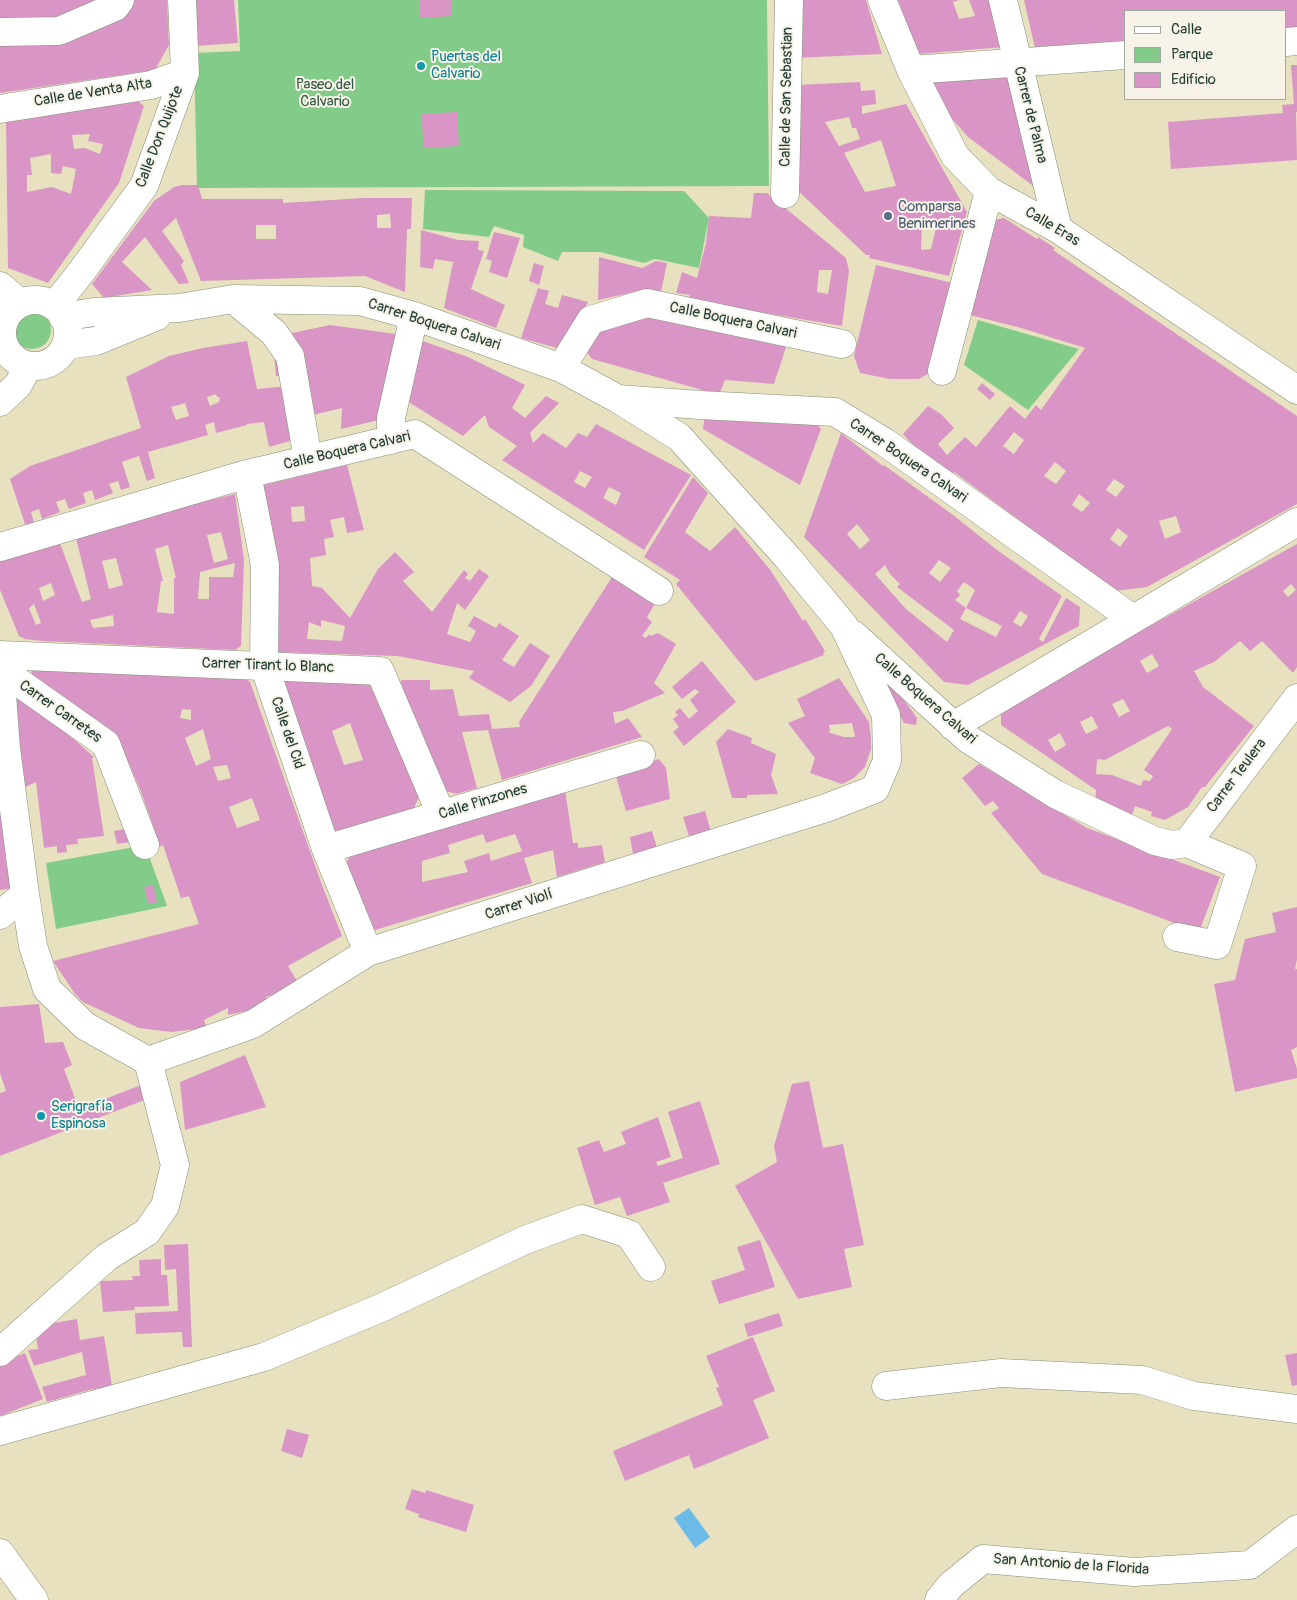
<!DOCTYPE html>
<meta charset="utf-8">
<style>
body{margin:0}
#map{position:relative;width:1297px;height:1600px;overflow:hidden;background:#e8e1c0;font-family:Pangolin,sans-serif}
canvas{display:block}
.legend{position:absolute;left:1124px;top:10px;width:162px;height:90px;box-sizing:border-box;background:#f7f3e8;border:1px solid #a1aaa0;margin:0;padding:6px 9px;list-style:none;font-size:15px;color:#1f3d34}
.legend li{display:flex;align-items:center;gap:10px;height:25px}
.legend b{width:25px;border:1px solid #a1aaa0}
</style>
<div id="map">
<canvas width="1297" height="1600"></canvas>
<ul class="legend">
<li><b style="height:6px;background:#fff"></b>Calle</li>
<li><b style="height:14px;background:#82cb88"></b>Parque</li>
<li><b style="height:14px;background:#d995c5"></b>Edificio</li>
</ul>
</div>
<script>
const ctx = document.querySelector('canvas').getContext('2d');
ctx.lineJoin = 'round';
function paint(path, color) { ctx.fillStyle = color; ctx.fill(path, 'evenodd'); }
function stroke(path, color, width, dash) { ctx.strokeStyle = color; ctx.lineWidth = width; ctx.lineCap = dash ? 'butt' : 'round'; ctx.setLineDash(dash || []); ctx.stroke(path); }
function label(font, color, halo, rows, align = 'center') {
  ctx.font = font + ' Pangolin,sans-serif'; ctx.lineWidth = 4; ctx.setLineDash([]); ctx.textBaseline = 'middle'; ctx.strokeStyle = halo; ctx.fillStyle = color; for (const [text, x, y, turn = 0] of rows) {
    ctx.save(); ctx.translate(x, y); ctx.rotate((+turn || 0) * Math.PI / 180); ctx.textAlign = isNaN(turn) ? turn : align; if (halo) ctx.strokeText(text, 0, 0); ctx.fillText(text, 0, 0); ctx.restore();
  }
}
paint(new Path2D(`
 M238,0H767L769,186L197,188L194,53L240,51Z
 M425,190L684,191L709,218L699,268L655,259L644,263L600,252H562L558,261L523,247L524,235L494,226L489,237L423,229Z
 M13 330a19 19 0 1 1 38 0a19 19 0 1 1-38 0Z
 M978,320L1079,349L1028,410L964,365Z
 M145,845L167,906L56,929L46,863Z`), '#82cb88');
paint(new Path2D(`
 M689,1508L710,1537L695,1548L674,1518Z`), '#6cbbe7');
paint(new Path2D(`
 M0,0H103L73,18L0,24Z
 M135,0H167L169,45L155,70L0,93V42L112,14Z
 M192,0H234L238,43L195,46Z
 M419,0H451L452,16L420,18Z
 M797,0H866L882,54L795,58Z
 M898,0H959L953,2L959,19L975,16L969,0H988L1004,47L918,54Z
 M1024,0H1297V28L1286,29V11H1126V41L1035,48Z
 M1291,65H1297V112H1296L1297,160L1171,169L1168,122L1283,113L1282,105L1294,104Z
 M1010,72L1036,188L968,137L941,106L931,77Z
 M860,82L861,91L875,90L876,104L862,106V114L906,104L967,212L949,276L869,258L870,255H866L794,187L796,85ZM849,117L852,128H856L860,139L839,146L825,122ZM881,140L896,186L865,192L844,153ZM938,220L931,249L921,250L922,223Z
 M136,100L144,106L119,183L48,283L8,268L6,120ZM90,134L88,141L103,144L100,154L85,148L74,149L72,135ZM51,154V173L61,174L63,166L76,169L71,194L52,187L27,192V175H32L30,158Z
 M457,112L459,146L424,148L421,114Z
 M182,185H198L202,199H283V203L363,198H412L411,229H407L405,292L365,276L201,281L176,218L162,231L184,261L181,265L189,283L179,284L145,237L122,262L152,290L104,298L92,284L154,201L174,187ZM390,214L391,228H377V215ZM256,225H276V239H256Z
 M754,193H767L846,258L849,271L842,326L688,300L690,295L676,293L682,272L697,278L706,243L709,216L751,218ZM819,270H832L828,294L817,292Z
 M1004,218L1037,239L1038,237L1055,248L1053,250L1297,416V504L1147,587L1115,591L954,472L946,481L903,434L928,406L941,414L954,428L938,444L947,455L965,437L976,447L1010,406L1025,419L1036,405L1041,410L1085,348L1021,328L970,315L995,220ZM1014,432L1024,440L1014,454L1003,446ZM1055,462L1066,471L1056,484L1044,476ZM1114,479L1125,486L1116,497L1106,490ZM1079,494L1090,503L1082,512L1072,505ZM1176,516L1181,532L1165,539L1159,521ZM1118,528L1128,536L1120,547L1110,539Z
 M421,230L458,240L479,241L478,250L484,251L471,289L505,305L496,328L444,308L453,262L435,259L433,269L420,267Z
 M494,232L520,238L507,278L489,272L492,261L486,259Z
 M599,257L642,268L656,261L667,263L661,292L648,289L598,300Z
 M534,263L544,266L539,285L529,281Z
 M876,265L957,284L933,371L919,379H890L860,373L854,356Z
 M538,288L549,291L545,304L558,308L562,295L588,302L565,343L557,348L521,338Z
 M643,312L787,344L774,384L725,380L720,392L706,391L592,359L586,351L601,323Z
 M330,325L403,335L383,419L341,429L342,408L309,416L283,335Z
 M417,339L468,357L525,385L512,408L525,418L546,396L559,403L530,433L533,443L543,433L566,448L578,433L587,437L596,424L691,475L644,550L502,460L517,446L489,427L485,415L463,436L407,401ZM580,471L592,477L585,488L574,482ZM609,487L621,493L616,505L603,498Z
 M247,341L257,389L288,386L297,439L269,447L264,422L247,424V425L216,433L214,422L205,425L208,435L148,452L155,478L147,481L139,456L122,462L130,487L121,490L118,481L109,484L113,493L95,500L92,490L83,493L86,503L69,509L65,499L56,502L60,512L42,519L39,509L31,512L34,523L26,527L10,479L30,466L141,428L126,377L169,356L203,348ZM216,394L217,397H220L219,402L210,406L207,397ZM185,403L189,416L176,420L171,407Z
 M274,355L286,375L276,376Z
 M982,383L995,394L990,400L977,389Z
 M705,415L815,421L821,429L800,485L703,429Z
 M841,433L883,466L884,465L953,515L997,550L1062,596L1039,639L1043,642L1066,598L1080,607L1079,626L968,685L944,682L804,537ZM857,524L870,540L860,549L847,534ZM939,560L951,568L940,582L929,573ZM885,565L890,574L900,584L897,587L954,630L947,642L906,609L875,574ZM964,582L975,590L966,608L1002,626L996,637L960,619L966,608L955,600L960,595L957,591ZM1020,611L1028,616L1021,627L1013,622Z
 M347,465L364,530L347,533L344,517L330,520L334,537L324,539L326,555L310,558L312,586L322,588L350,618L378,569L395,552L414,572L403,581L432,612L464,570L468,574L465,578L470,581L479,569L489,576L465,610L457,603L447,634L470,642L476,631L468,626L474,616L496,628L499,623L519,636L502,660L514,667L530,643L550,656L531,686L510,702L469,678L474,671L398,656L272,652L260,486ZM304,506L305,521L292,522L291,507ZM321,620L345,626L342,641L307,639L309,622L321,627Z
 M693,477L708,493L685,532L710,551L735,527L771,571L803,621L805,619L825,651L823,653L824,655L755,681L676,584L680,580L644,557Z
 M235,494L244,560L241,646L235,650L42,641L25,639L19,636L0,590V560L58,538L82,602L91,599L75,534ZM221,532L228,559L214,563L207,535ZM168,545L176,578H174V614L157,612L161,581H163L155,549ZM116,558L123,585L109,589L102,561ZM235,563L233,577H209V599H198L200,572ZM51,583L55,595L43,601L39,588ZM34,604L41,623L36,625L29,608ZM113,615L114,626L93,628L90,620Z
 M1297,544V667L1293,673L1262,641L1250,651L1240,641L1214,662L1194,671L1203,687L1254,726L1205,787H1202L1188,807L1165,820L1151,816L1152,812L1135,806L1130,820L1095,808L1096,790L1001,725V707L1168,616ZM1291,584L1296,590L1288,597L1283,591ZM1152,654L1159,666L1147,673L1140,661ZM1123,699L1130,711L1119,717L1112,704ZM1092,716L1098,728L1086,734L1080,722ZM1168,726L1172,729L1144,770L1153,776L1150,781L1143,780L1141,786L1112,775L1096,774L1097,759L1105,760ZM1060,733L1066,745L1055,752L1048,740Z
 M614,574L656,602L647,617L652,622L642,636L646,638L649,634L650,636L658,633L676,644L654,683L665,693L622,711L613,712L615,724L628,718L642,737L502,780L488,730L462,732L477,788L456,794L446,791L400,683L402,680H430V690L453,689L459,716L489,714L492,729L520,727L519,722Z
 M702,661L736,702L684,746L673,732L679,727L673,719L678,715L675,712L680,708L689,719L698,711L690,700L699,692L695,689L682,699L672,687Z
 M33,667L243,676L250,682L322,885L342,936L288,966L297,981L277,993L266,997L268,1003L246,1011L228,1015V1008L204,1020L207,1028L171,1032L139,1028L83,1002L75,994L53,961L199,924L189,896L181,898L163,845L159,847L152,830L154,828L140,789L119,742L31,675ZM182,709L191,710V720L180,718ZM203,729L211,759L196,766L185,738ZM227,765L231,778L218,781L213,767ZM252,798L260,820L237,828L229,807Z
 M887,677L917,718L916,725L904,723L884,686Z
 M286,678L360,679L370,685L419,797L414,808L332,834L280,685ZM350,723L363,760L344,765L332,731Z
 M839,678L869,722L871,739V749L865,767L854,778L842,784L810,773L815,758L788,723L805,716L797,699ZM852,723L855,737H844L827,732H830L829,725Z
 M21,693L94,757L92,758L104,836L77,839L78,844L66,845L67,852L57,853V846L44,848L36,782L23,788L11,700Z
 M728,729L752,738L751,743L776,754L771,775L778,794L747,795V798H732L716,742Z
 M659,759L666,768L670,799L626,811L615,773Z
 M979,764L1087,828L1220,877L1199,932L1042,874L991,813L999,808L993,801L985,806L962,778Z
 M565,790L573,843H578V848L602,845L605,862L557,877L553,850L524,858L532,883L375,930L366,926L345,865L350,856ZM483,834L486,843L515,834L522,851L491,861L489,853L464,861L468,872L422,882V861L450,853L448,845Z
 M0,808L5,842L6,865L13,864L14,888L0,890Z
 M705,811L711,832L690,839L683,817Z
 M134,827L138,841L117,844L114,831Z
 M652,831L657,848L633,854L630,837Z
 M153,885L157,902L148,904L144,887Z
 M1297,907V959L1295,969H1297V1047L1291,1050L1297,1069V1078L1235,1092L1214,984L1235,980L1245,939L1276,932L1272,913Z
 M39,1004L45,1043L63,1042L72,1065L64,1069L79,1109L141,1085L147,1099L0,1156V1093L6,1091L0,1073V1007Z
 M245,1055L266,1107L185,1130L180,1082Z
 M809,1081L823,1148L843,1144L864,1245L844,1249L852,1287L798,1299L735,1186L777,1162L774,1146L792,1084Z
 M700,1101L720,1164L663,1183L670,1202L627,1216L620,1197L595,1205L577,1148L599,1140L604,1152L626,1144L621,1132L658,1117L671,1157L656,1162L658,1166L683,1158L668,1112Z
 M760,1240L775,1287L719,1304L711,1281L745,1270L737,1247Z
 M188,1244L192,1347H183L182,1332L136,1334L135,1313L178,1311L176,1269L165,1270L164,1245Z
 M161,1259V1275H167L169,1306L134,1307L135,1310L103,1312L100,1281L133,1280L132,1276H140L139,1260Z
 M779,1313L783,1326L748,1337L744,1324Z
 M77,1319L80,1340L104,1336L112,1386L89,1390L47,1402L42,1387L86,1375L82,1352L34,1366L28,1350L38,1349L35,1329L42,1325Z
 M753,1337L775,1391L753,1400L769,1438L694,1469L689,1455L625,1481L613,1451L723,1405L716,1388L719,1387L706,1356Z
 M25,1353L43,1399L0,1416V1363Z
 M1297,1353V1385L1292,1386L1285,1355Z
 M287,1429L309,1435L302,1458L281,1451Z
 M412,1489L425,1493L426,1490L474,1505L466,1532L418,1517L419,1514L405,1509Z`), '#d995c5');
const street = new Path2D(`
 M882,0L911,70L955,156L989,191L1058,229L1297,390
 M1003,0L1058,229
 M0,32L59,31L115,7L120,0
 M1286,42L1297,41
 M911,70L1126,55
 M0,109L151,85L185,73
 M785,194L789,0
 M0,286L20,303
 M233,299L274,333L290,356L308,459
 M2 333a33 33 0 1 1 66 0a33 33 0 1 1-66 0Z
 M54,306L79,275L144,186L185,73L182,0
 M63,317L94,312L179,308L233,299L360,301L414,316L561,368L618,399L700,405L835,412L886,443L1133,619
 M66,345L96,341L157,316
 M561,368L591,320L647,303L842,344
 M942,371L989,191
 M0,402L18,385L28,366
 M391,440V418L414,316
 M247,474L265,565L264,665L326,849L368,952
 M0,547L247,474L415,434L659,591
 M854,635L968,739L1055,794L1155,841L1172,845L1187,843L1297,698
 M0,655L380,671L441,814
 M0,668L6,748L25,894L33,946L47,989L85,1026L148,1061
 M0,669L106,744L145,845
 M953,726L1297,522
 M326,849L641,755
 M0,915L25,894
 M1177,937L1217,945L1242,866L1187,843
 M148,1061L253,1024L368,952L826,808L875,789L887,761L886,715L844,626L787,557L679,437L618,399
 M0,1352L107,1257L147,1232L165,1206L175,1165L148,1061
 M886,1386L1001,1373L1142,1380L1194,1396L1297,1409
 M0,1431L264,1357L383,1307L525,1240L582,1219L629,1234L651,1267
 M0,1553L34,1600
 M939,1600L951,1585L983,1559L1134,1572L1250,1565L1297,1529`);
stroke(street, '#848f7a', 29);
stroke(street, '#fff', 28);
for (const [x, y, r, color] of [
 [421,66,5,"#0f9aa8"],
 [888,216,5,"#5c6f8a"],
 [41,1116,5,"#0f9aa8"]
]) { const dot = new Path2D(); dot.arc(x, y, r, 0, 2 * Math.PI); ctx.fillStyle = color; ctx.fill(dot); stroke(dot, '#f7f3e8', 2); }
label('15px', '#0d838f', '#f7f3e8', [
 ["Puertas del",431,57],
 ["Calvario",431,74],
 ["Serigrafía",51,1107],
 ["Espinosa",51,1124]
], 'left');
label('15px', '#335945', '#f7f3e8', [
 ["Paseo del",325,85],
 ["Calvario",325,102]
]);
label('15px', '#1f3d34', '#f7f3e8', [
 ["Calle de Venta Alta",93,93,-9],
 ["Calle de San Sebastian",787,97,-89],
 ["Carrer de Palma",1030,115,76],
 ["Calle Don Quijote",160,137,-69],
 ["Calle Eras",1052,227,31],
 ["Calle Boquera Calvari",733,321,12],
 ["Carrer Boquera Calvari",434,325,18],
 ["Calle Boquera Calvari",347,451,-13],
 ["Carrer Boquera Calvari",908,461,34],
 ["Carrer Tirant lo Blanc",268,666,2],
 ["Calle Boquera Calvari",925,699,41],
 ["Carrer Carretes",60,712,35],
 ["Calle del Cid",287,733,71],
 ["Carrer Teulera",1237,776,-53],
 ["Calle Pinzones",483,802,-17],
 ["Carrer Violí",519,905,-18],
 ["San Antonio de la Florida",1071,1565,4]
]);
label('15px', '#4e5e75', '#f7f3e8', [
 ["Comparsa",898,207],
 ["Benimerines",898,224]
], 'left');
</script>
